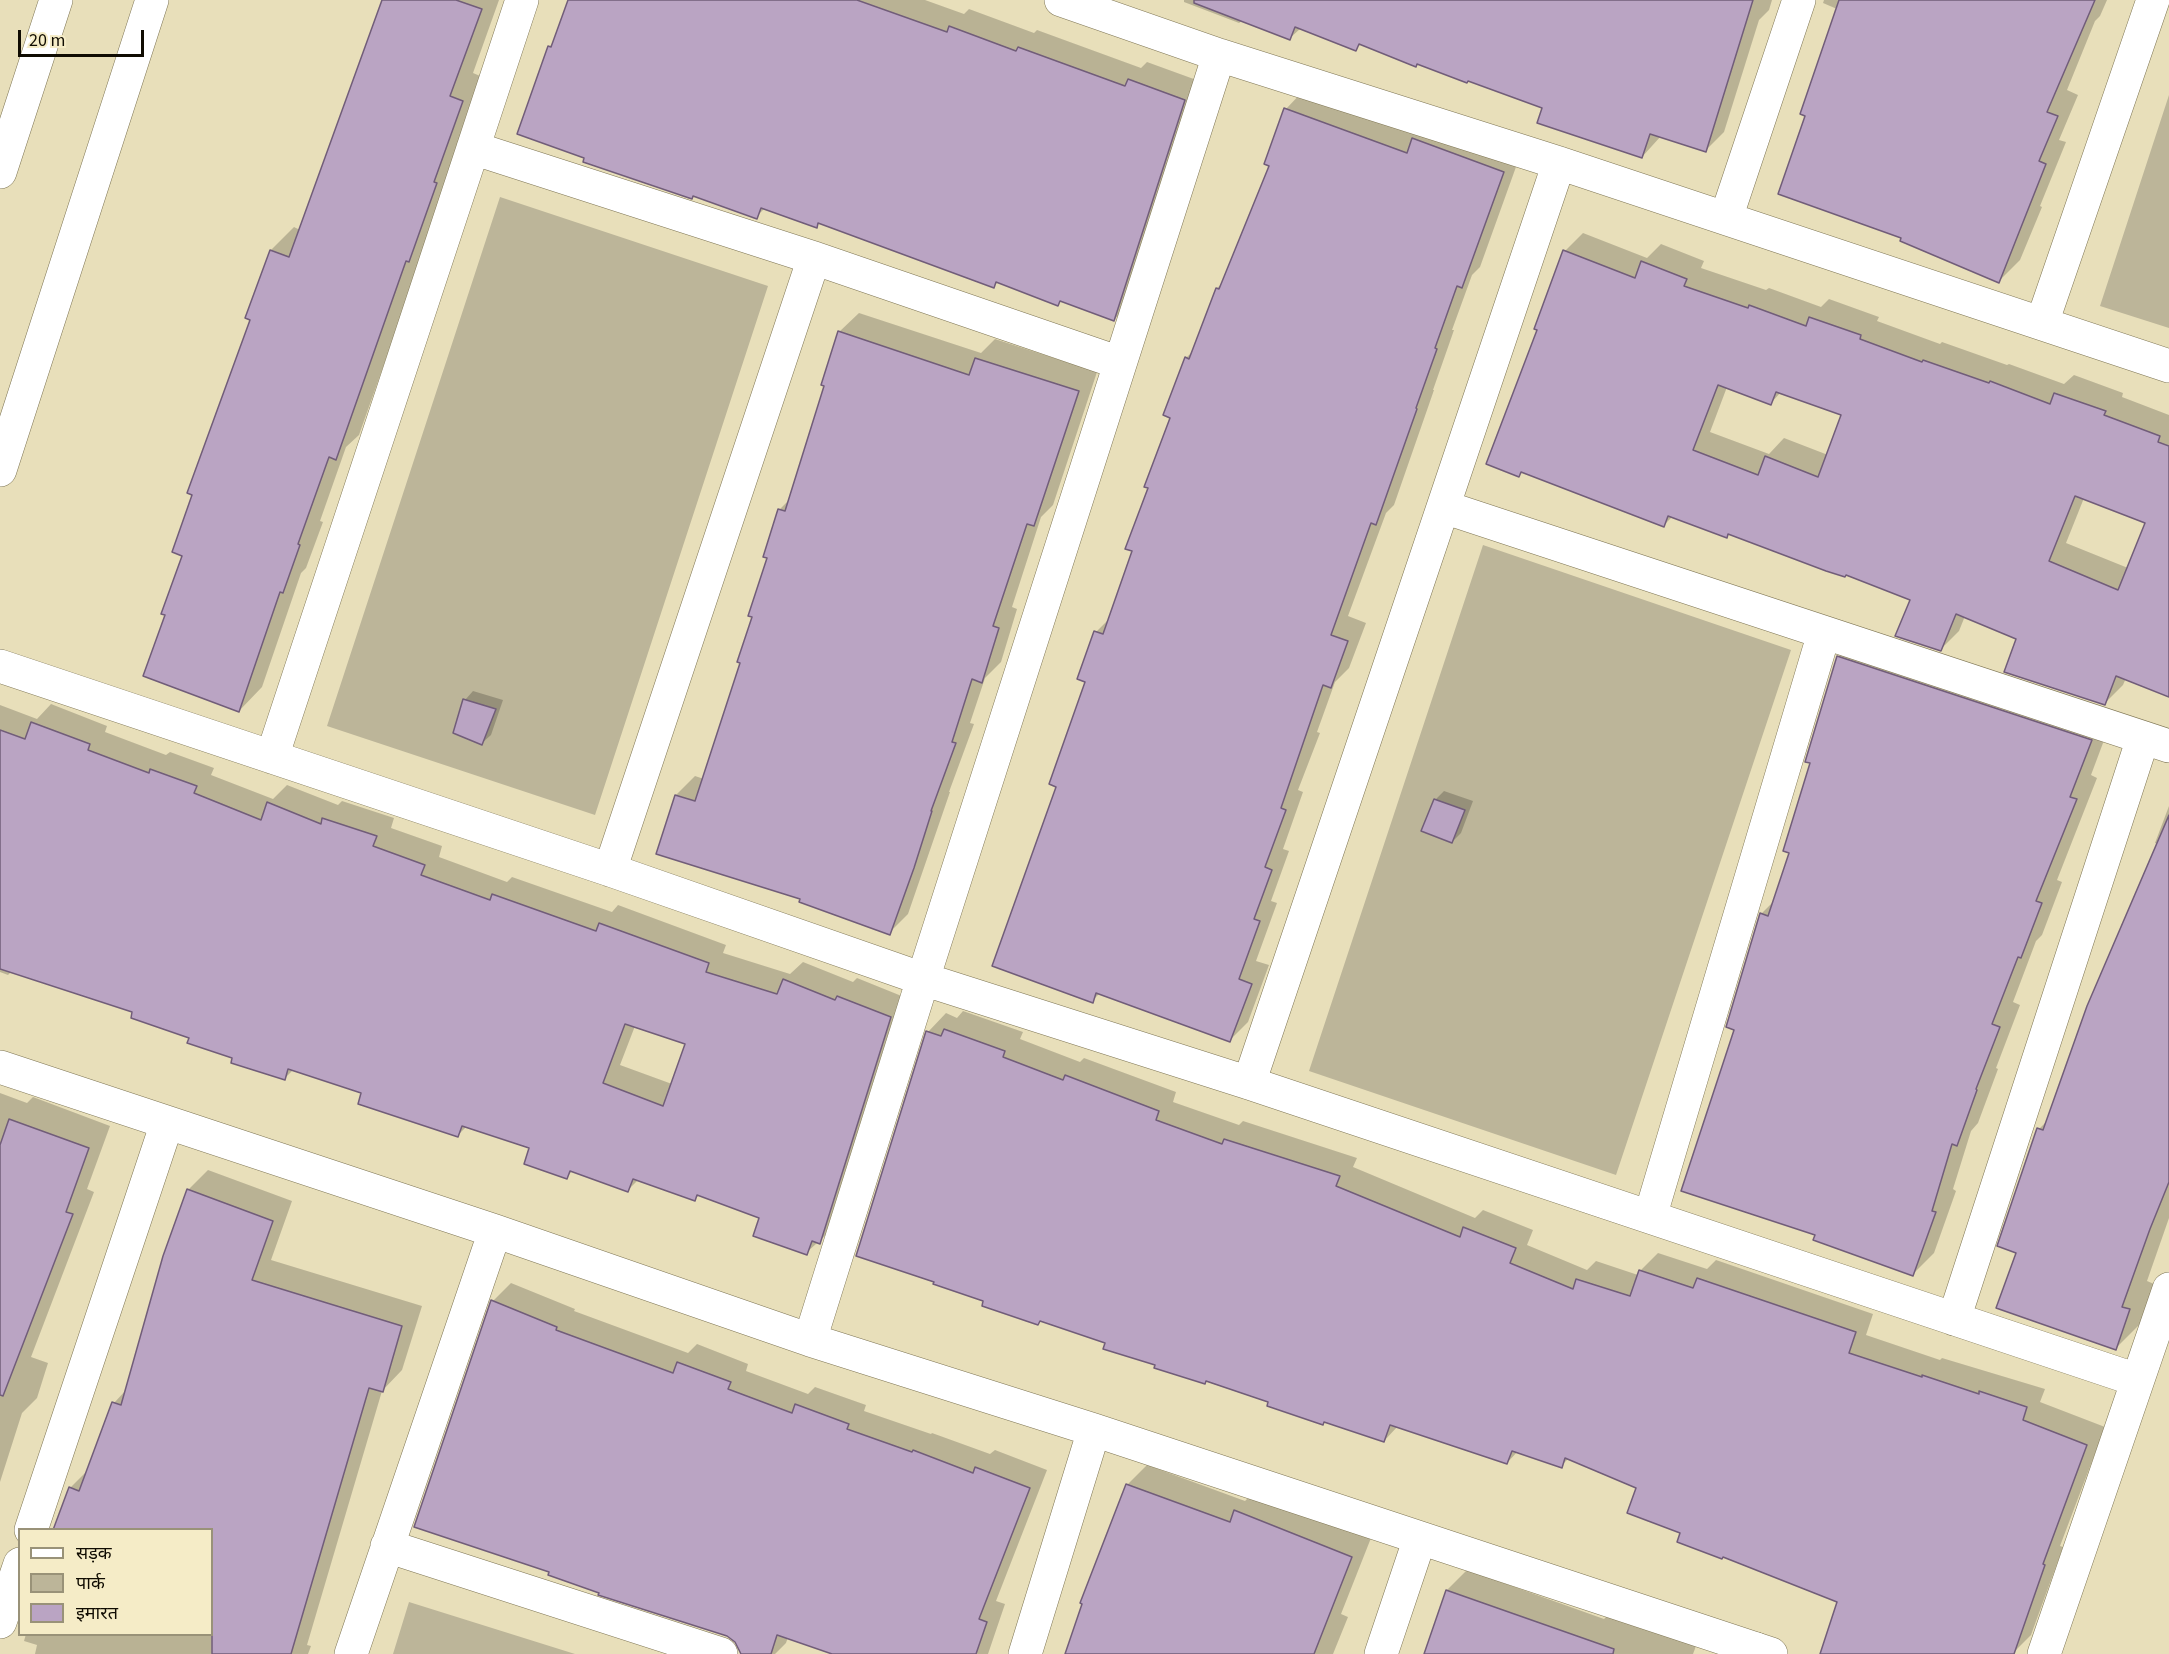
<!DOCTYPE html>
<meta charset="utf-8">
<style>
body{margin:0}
#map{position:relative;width:2169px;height:1654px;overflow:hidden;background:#e8dfba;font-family:"Source Sans 3","Noto Sans Devanagari",sans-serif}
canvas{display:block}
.legend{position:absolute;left:18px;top:1528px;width:195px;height:108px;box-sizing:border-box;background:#f5ecc7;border:2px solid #999278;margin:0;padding:8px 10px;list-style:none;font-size:18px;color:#100c02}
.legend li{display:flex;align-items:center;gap:12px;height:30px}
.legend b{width:30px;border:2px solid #999278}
.scale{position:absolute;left:18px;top:30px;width:126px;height:27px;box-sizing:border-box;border:3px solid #100c02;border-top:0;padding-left:8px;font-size:18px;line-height:21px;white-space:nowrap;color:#100c02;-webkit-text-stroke:4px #f5ecc7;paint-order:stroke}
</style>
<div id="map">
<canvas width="2169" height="1654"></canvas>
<ul class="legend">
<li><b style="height:8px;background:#fff"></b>सड़क</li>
<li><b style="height:16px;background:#bcb599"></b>पार्क</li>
<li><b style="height:16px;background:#baa4c3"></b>इमारत</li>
</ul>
<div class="scale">20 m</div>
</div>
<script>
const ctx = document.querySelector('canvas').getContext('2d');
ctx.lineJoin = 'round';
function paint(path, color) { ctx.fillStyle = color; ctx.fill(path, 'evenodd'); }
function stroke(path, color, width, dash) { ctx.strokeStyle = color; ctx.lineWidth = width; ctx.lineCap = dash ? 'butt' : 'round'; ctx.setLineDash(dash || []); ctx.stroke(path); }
paint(new Path2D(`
 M2169,95V328L2100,306Z
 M500,197L768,286L595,815L327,726Z
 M1483,545L1791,650L1616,1175L1309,1071Z
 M409,1602L575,1654H393Z`), '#bcb599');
paint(new Path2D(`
 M383,0H499L473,73L485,78L359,435L346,447L320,521L323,522L306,568L301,573L262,687L239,711L167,615L271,250L294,227L300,230Z
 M569,0H925L964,14L969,9L1034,33L1037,30L1141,68L1147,62L1202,82L1132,301L1114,320L1062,300L1058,304L998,282L993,286L820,222L816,226L765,208L756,217L586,157L549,47L554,42Z
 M1184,0H1772L1769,10L1759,20L1724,132L1706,150L1661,136L1642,157L1544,107L1419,62L1416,66L1361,44L1355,49L1301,28L1290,38L1243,20L1239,23L1184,2Z
 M1824,0H2107L2100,16L2095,21L2067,90L2078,95L2059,140L2066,142L2040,206L2042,207L2020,260L1999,281L1903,237L1807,115L1837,9L1823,3Z
 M1304,90L1521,153L1480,267L1472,275L1452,330H1454L1433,390H1434L1394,505L1386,513L1348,616L1366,623L1349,668L1335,682L1317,732L1320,733L1298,790L1303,792L1283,849L1289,851L1271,901L1277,903L1256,961L1269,965L1248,1022L1230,1040L1100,993L1092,1001L1058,786L1087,681L1096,632L1111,617L1134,550L1172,417L1186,358L1194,350L1217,288L1224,282L1271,165L1286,109Z
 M1583,233L1647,258L1661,244L1704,261L1701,268L1766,290L1769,288L1821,307L1829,299L1879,317L1877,321L1940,344L1942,342L2007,365L2009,364L2064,384L2074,375L2123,393L2122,397L2169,415V696L2126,678L2123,685L2105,703L2018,638L1965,616L1959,631L1941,649L1911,599L1730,533L1726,536L1673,516L1663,526L1522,471L1519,475L1539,329L1565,251ZM1727,387L1771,403L1781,392L1843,414L1828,455L1784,438L1769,454L1710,432ZM2084,498L2147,523L2128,568L2066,543Z
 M859,313L981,353L995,339L1097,372L1053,505L1041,517L1012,607L1017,609L1001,662L985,678L970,723L974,724L949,792H950L908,914L889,933L802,898L676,795L695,776L704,779L742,662L768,557L765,556L780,509L790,499L826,385L839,332Z
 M1859,636L2112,719L2091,775L2097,778L2057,880L2062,882L2042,935L2036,941L2013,1002L2020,1005L1996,1068L1998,1069L1978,1123L1971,1131L1953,1189L1956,1191L1934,1253L1913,1274L1817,1234L1736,1029L1761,914L1774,901L1791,852L1838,657Z
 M473,691L503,700L491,735L482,743L465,700Z
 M51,704L107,726L105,732L166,755L170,752L214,768L211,775L273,799L287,785L338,805L342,801L394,818L391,828L442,846L439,857L507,882L512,877L612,912L618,905L726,945L723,953L790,974L803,962L853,982L857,978L909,999L838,1224L806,1253L761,1217L700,1194L694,1200L639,1179L627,1191L573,1170L567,1177L531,1147L467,1126L458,1135L363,1092L294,1069L284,1079L134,1011L12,971L8,975L0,972V705L37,719ZM635,1026L687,1043L672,1084L620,1065Z
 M1444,791L1473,801L1461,833L1452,842L1435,800Z
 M2169,806V1218L2147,1281L2154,1284L2141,1323L2115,1349L2017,1252L2039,1129L2049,1119L2158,844L2155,843Z
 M963,1011L1023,1032L1020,1039L1080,1062L1084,1058L1176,1092L1173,1102L1239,1125L1243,1121L1357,1158L1353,1167L1475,1218L1483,1210L1533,1230L1527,1245L1587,1270L1596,1261L1638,1275L1640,1271L1658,1253L1707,1269L1716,1260L1873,1314L1866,1335L1940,1360L1942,1358L2045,1389L2040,1402L2105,1427L2060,1546L2063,1547L2031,1635L2013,1653L1832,1654L1839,1601L1682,1532L1638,1487L1569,1458L1561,1466L1518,1451L1507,1463L1398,1426L1384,1441L1157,1365L1107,1342L1042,1320L1038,1323L936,1281L858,1255L928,1032L946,1013L957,1018Z
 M0,1093L27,1103L33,1097L110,1126L87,1189L94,1192L31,1357L48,1363L37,1398L22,1413L0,1482Z
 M208,1170L292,1201L271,1260L422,1306L402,1370L382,1391L307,1645L311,1646L308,1654H35L37,1645L24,1641L26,1634H212V1530H54L70,1488L89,1469L114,1403L126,1390L188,1190Z
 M511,1283L575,1309L574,1311L688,1353L697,1344L748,1364L746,1371L808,1394L815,1387L866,1405L864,1411L931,1434L932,1433L990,1454L995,1450L1047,1470L996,1601L1005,1604L988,1654H837L788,1637L786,1643L775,1654H746L493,1301Z
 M1147,1465L1245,1501L1255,1491L1371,1538L1341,1614L1348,1617L1333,1654H1069L1127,1485Z
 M1467,1570L1604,1619L1609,1614L1696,1646L1693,1654H1424L1447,1590Z`), '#0003');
const building = new Path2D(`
 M382,0H456L482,9L450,96L463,101L434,182L437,183L409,262L406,261L336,460L329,457L298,544L300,545L283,593L280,592L239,712L143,676L165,615L161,614L182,556L172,552L192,495L187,493L250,320L245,318L270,250L289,257Z
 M568,0H857L947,32L949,26L1016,51L1018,47L1125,86L1128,79L1185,100L1114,321L1060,301L1058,306L996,282L994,288L818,223L817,228L761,208L757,219L693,196L692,199L583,162L584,158L517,134L548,46L551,47Z
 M1194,0H1753L1706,152L1650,134L1642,158L1537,123L1542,108L1468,81L1467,83L1417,64L1416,67L1359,44L1356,51L1295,27L1290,40L1194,3Z
 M1839,0H2095L2047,112L2058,116L2039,161L2046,164L1999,283L1900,241L1901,238L1778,194L1805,116L1800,114Z
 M1284,108L1407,153L1412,138L1504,172L1462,288L1457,286L1435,348L1437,349L1416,408L1417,409L1376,525L1371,523L1331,635L1348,641L1331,688L1323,685L1281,808L1286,810L1265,867L1272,870L1254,919L1260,921L1239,979L1252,984L1230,1042L1096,993L1093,1003L992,966L1056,787L1049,784L1085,682L1077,679L1094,631L1103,634L1132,551L1125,549L1148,488L1144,487L1170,418L1163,415L1185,357L1189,359L1216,288L1219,289L1269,166L1264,164Z
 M1563,250L1635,278L1641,261L1687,279L1684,286L1748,308L1749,305L1806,326L1809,317L1861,335L1860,339L1922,362L1923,360L1989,383L1990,381L2050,404L2054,393L2106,411L2104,415L2160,436L2158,442L2169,446V697L2116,676L2105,705L2004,672L2016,639L1956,614L1941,651L1895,636L1910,600L1846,575L1845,577L1826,571L1728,534L1727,538L1668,516L1664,527L1521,472L1519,477L1486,464L1537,330L1534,329ZM1718,385L1771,405L1776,392L1841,415L1818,477L1765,456L1758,475L1693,450ZM2075,496L2145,523L2118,590L2049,561Z
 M838,331L969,375L975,358L1079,391L1034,526L1027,524L993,626L999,628L982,683L972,679L952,742L956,743L931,811H932L914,868L890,935L799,902L800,899L656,854L675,795L695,801L740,663L737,662L752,617L748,616L767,558L763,557L778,509L785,511L824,386L821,385Z
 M1837,656L2092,740L2070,797L2077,799L2036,901L2042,903L2021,958L2018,957L1992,1024L2000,1027L1976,1089L1977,1090L1957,1146L1952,1144L1932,1211L1936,1212L1913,1276L1813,1240L1815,1235L1681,1191L1734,1030L1726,1027L1760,913L1768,916L1789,853L1783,851L1810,763L1805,762Z
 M463,699L496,709L482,745L453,733Z
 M31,722L90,744L88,750L149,773L150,769L197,786L194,793L261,820L267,802L321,824L322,818L377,836L373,846L425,865L421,875L490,900L492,894L596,931L599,923L709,963L706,972L777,994L783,979L835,1000L837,996L891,1017L820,1244L812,1241L807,1255L753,1236L759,1218L697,1195L695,1201L633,1179L628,1192L570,1171L567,1179L524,1164L529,1148L462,1126L458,1137L358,1104L361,1093L288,1069L285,1080L231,1063L232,1058L187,1043L189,1038L131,1018L132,1012L0,969V730L25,739ZM625,1024L685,1044L663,1106L603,1083Z
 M1434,799L1465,810L1452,843L1421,831Z
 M2169,815V1182L2150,1229L2122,1307L2130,1309L2116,1350L1996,1308L2016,1253L1997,1246L2037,1128L2043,1130L2087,1006Z
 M944,1029L1005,1051L1003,1057L1063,1080L1065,1075L1159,1111L1156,1120L1222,1144L1224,1139L1340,1176L1336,1186L1460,1237L1463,1227L1516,1248L1510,1263L1573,1289L1576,1279L1630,1296L1639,1270L1693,1288L1697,1278L1856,1332L1849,1353L1922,1377V1375L1979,1394V1391L2027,1407L2023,1420L2087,1445L2043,1564L2045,1565L2014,1654H1820L1837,1602L1723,1557L1722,1559L1677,1542L1680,1533L1627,1513L1636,1488L1565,1458L1562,1468L1512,1451L1507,1464L1390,1425L1384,1442L1324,1422L1323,1425L1267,1406L1268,1402L1206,1381L1205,1384L1154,1368L1155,1365L1103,1349L1105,1343L1040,1321L1038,1325L982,1306L983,1301L933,1284L934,1282L856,1256L926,1031L941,1036Z
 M9,1119L89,1148L66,1212L73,1214L3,1396L0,1395V1145Z
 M187,1189L273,1221L252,1280L402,1326L383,1392L369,1388L291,1654H212V1530H53L69,1487L79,1491L112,1402L121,1405L163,1256Z
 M491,1300L557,1327L556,1330L673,1373L677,1362L731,1382L728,1389L792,1413L795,1404L849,1424L847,1429L912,1452L913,1450L973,1473L975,1467L1030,1488L979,1619L987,1622L976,1654H832L777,1635L771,1654H741L735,1642L727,1636L598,1595L599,1593L548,1575L549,1572L414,1527Z
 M1126,1484L1230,1522L1234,1510L1352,1557L1314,1654H1065L1082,1604L1080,1603Z
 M1446,1590L1614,1649L1613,1654H1424Z`);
paint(building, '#baa4c3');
stroke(building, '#715d79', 1.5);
const street = new Path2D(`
 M1061,0L1219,55L1559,163L2169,366
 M473,148L814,258L1120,363
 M1726,218L1799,0
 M2042,323L2153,0
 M0,470L152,0
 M1444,507L2169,746
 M0,666L610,870L923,979L1249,1083L2137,1380
 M272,757L522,0
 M610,870L814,258
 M0,1067L495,1231L810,1340L1094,1430L1771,1654
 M1249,1083L1559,163
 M1650,1217L1824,633
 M1954,1319L2143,738
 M810,1340L923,979L1219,55
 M31,1530L167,1123
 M387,1546L721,1654
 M0,1622L20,1564
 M351,1654L495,1231
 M1025,1654L1094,1430
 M1381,1654L1420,1538
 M2044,1654L2169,1289`);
const secondary = new Path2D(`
 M0,172L56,0
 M1754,1654L1756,1649`);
stroke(street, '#7f7655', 34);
stroke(secondary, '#7f7655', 34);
stroke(street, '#fff', 33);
stroke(secondary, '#fff', 33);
</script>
